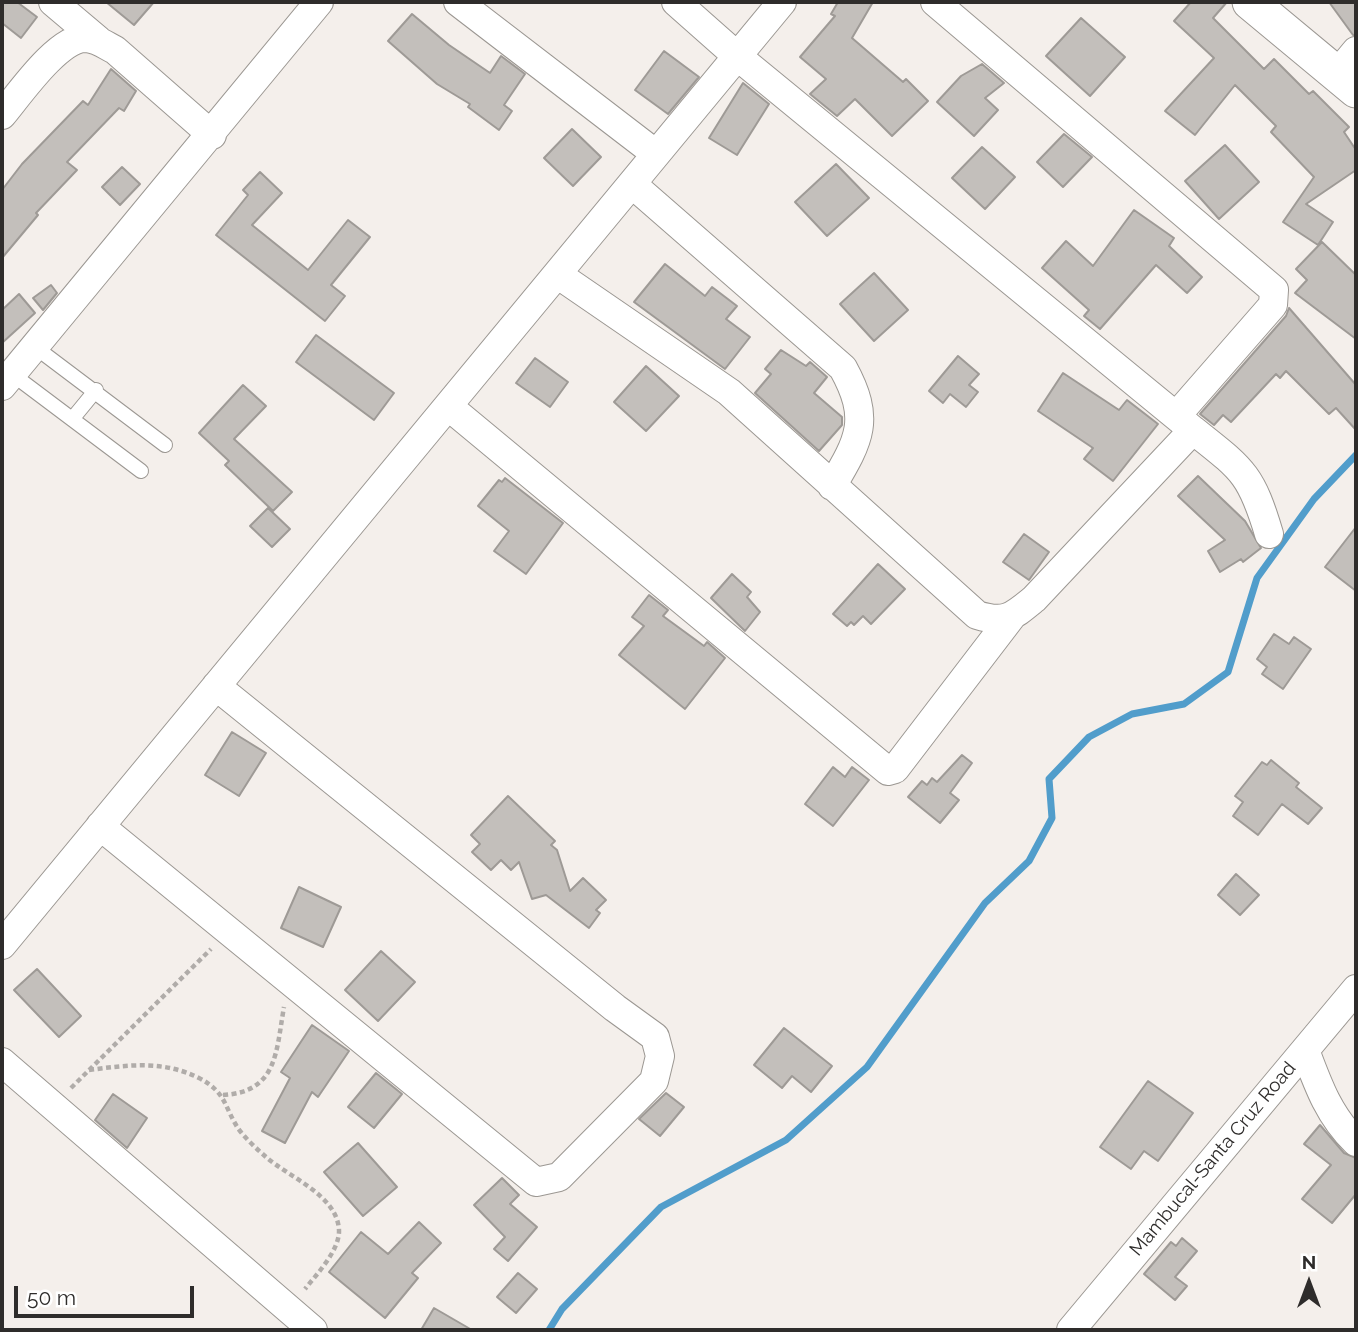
<!DOCTYPE html>
<style>
body{margin:0}
#map{position:relative;width:1358px;height:1332px;overflow:hidden;background:#f4efeb;font-family:Raleway,sans-serif}
canvas{display:block}
.frame{position:absolute;inset:0;border:4px solid #2e2c2b;pointer-events:none}
.north{position:absolute;left:1274px;top:1248px;width:70px;height:70px;-webkit-text-stroke:5px #fff;paint-order:stroke;rotate:0deg;font-size:19px;font-weight:700;line-height:28px;text-align:center;color:#2e2c2b}
.north::after{content:'';display:block;margin:auto;width:24px;height:32px;background:#2e2c2b;clip-path:polygon(50% 0,100% 100%,50% 72%,0 100%)}
.scale{position:absolute;left:14px;top:1286px;width:180px;height:32px;box-sizing:border-box;border:4px solid #2e2c2b;border-top:0;padding-left:9px;font-size:21px;line-height:24px;white-space:nowrap;color:#2e2c2b;-webkit-text-stroke:5px #fff;paint-order:stroke}
</style>
<div id="map">
<canvas width="1358" height="1332"></canvas>
<div class="frame"></div>
<div class="north">N</div>
<div class="scale">50 m</div>
</div>
<script>
const ctx = document.querySelector('canvas').getContext('2d');
ctx.lineJoin = 'round';
function stroke(path, color, width, dash) { ctx.strokeStyle = color; ctx.lineWidth = width; ctx.lineCap = dash ? 'butt' : 'round'; ctx.setLineDash(dash || []); ctx.stroke(path); }
function paint(path, color) { ctx.fillStyle = color; ctx.fill(path, 'evenodd'); }
function label(font, color, halo, rows, align = 'center') {
  ctx.font = font + ' Raleway,sans-serif'; ctx.lineWidth = 6; ctx.setLineDash([]); ctx.textBaseline = 'middle'; ctx.strokeStyle = halo; ctx.fillStyle = color; for (const [text, x, y, turn = 0] of rows) {
    ctx.save(); ctx.translate(x, y); ctx.rotate((+turn || 0) * Math.PI / 180); ctx.textAlign = isNaN(turn) ? turn : align; if (halo) ctx.strokeText(text, 0, 0); ctx.fillText(text, 0, 0); ctx.restore();
  }
}
stroke(new Path2D(`
 M549,1330L562,1309L661,1207L786,1140L867,1067L985,903L1029,861L1052,818L1049,779L1089,737L1132,714L1184,704L1228,672L1257,578L1314,499L1356,455`), '#519dcb', 7);
const building = new Path2D(`
 M2,2H17L37,17L21,38L2,23Z
 M106,2H154L134,25Z
 M838,2H873L852,38L903,82L906,79L928,101L892,136L855,99L837,116L810,94L826,79L800,57L835,16L831,14Z
 M1191,2H1227L1213,18L1264,69L1274,59L1309,94L1313,91L1349,127L1344,132L1356,150V170L1306,204L1333,222L1318,245L1283,222L1314,177L1271,132L1276,126L1235,85L1195,135L1165,111L1214,58L1174,21Z
 M1329,2H1356V35H1353Z
 M412,14L449,45L490,73L501,56L525,74L504,105L512,111L499,130L468,107L470,104L437,84L388,41Z
 M1081,18L1125,57L1090,96L1046,56Z
 M664,51L699,77L668,114L635,90Z
 M982,64L1004,83L985,98L998,110L974,136L937,102L961,76Z
 M111,69L136,91L124,111L119,108L67,162L77,170L36,213L38,215L2,258V190L22,164L83,101L88,105Z
 M743,83L769,104L737,155L709,138Z
 M572,129L601,157L573,186L544,158Z
 M1064,134L1092,157L1063,187L1037,162Z
 M1225,145L1259,182L1219,219L1185,181Z
 M982,147L1015,177L985,209L952,178Z
 M836,164L869,198L827,236L795,202Z
 M122,167L140,184L120,205L102,187Z
 M260,172L282,193L252,225L308,270L348,220L370,237L331,285L345,296L325,321L216,235L248,195L243,190Z
 M1134,210L1174,238L1169,246L1202,277L1187,293L1156,265L1100,329L1084,316L1089,310L1042,268L1066,241L1093,266Z
 M1322,242L1356,275V339L1295,293L1307,280L1296,269Z
 M665,264L705,296L712,287L737,306L726,319L750,337L725,369L634,302Z
 M874,273L908,310L874,341L840,304Z
 M51,285L57,293L43,310L33,298Z
 M19,294L35,313L2,343V310Z
 M1289,308L1356,385V430L1336,408L1329,414L1286,371L1280,378L1276,374L1231,422L1223,415L1214,425L1200,414L1286,316Z
 M316,335L394,393L374,420L296,362Z
 M781,350L806,366L810,362L827,377L814,393L842,417V425L819,451L755,393L771,374L765,369Z
 M958,356L979,374L969,385L978,392L966,407L950,394L943,403L929,391Z
 M535,358L568,382L550,407L516,383Z
 M646,366L679,396L646,431L614,402Z
 M1063,373L1119,410L1127,400L1158,424L1113,481L1084,459L1093,448L1038,411Z
 M243,385L266,406L234,439L292,492L273,511L225,465L229,461L199,433Z
 M1198,476L1245,521L1261,548L1243,562L1241,559L1220,572L1208,551L1225,540L1178,496Z
 M505,478L563,523L526,574L494,551L509,531L478,506L499,480L502,482Z
 M268,508L290,529L272,547L250,526Z
 M1356,527V591L1325,567Z
 M1024,534L1049,552L1029,580L1003,562Z
 M878,564L905,589L871,624L863,616L854,625L851,622L847,626L833,614Z
 M732,574L751,592L747,597L760,612L745,631L711,598Z
 M649,595L668,610L663,616L704,646L707,642L725,658L685,709L619,655L644,626L632,617Z
 M1274,634L1289,644L1294,637L1311,649L1283,689L1262,674L1267,667L1257,659Z
 M232,732L266,753L239,796L205,775Z
 M962,755L972,763L950,793L959,800L940,823L908,797L922,781L927,785L932,778L937,782Z
 M1271,760L1299,783L1296,787L1322,808L1308,824L1282,804L1258,835L1233,816L1243,802L1235,796L1262,762L1267,765Z
 M833,767L845,777L852,767L869,780L833,826L805,804Z
 M508,796L555,841L551,845L557,850L570,891L583,878L606,900L596,910L600,913L589,928L546,895L532,899L519,862L511,870L501,860L491,870L472,852L480,844L471,835Z
 M1236,874L1259,895L1240,915L1218,895Z
 M299,887L341,907L323,947L281,928Z
 M381,951L415,982L378,1021L345,990Z
 M37,969L81,1016L59,1037L14,990Z
 M312,1025L349,1051L318,1097L312,1092L285,1143L262,1131L290,1078L281,1072Z
 M784,1028L832,1066L811,1092L792,1076L782,1088L754,1065Z
 M376,1073L402,1094L374,1128L348,1107Z
 M1148,1081L1193,1113L1158,1161L1144,1151L1131,1169L1100,1147Z
 M666,1093L684,1107L660,1136L639,1119Z
 M113,1094L147,1118L127,1148L95,1120Z
 M1320,1125L1344,1153L1356,1158V1194L1332,1223L1302,1199L1331,1165L1304,1144Z
 M358,1143L397,1187L363,1216L324,1172Z
 M502,1178L519,1195L510,1204L537,1227L508,1261L494,1249L505,1237L474,1205Z
 M419,1222L441,1243L412,1273L418,1278L385,1318L329,1272L361,1232L388,1254Z
 M1182,1238L1197,1251L1175,1277L1187,1286L1175,1300L1144,1274L1171,1242L1176,1246Z
 M518,1273L537,1289L516,1313L497,1297Z
 M434,1308L472,1330H421Z`);
paint(building, '#c3bfbb');
stroke(building, '#9e9a96', 2);
const service = new Path2D(`
 M35,347L165,445
 M12,374L141,471
 M73,418L96,390`);
const minor = new Path2D(`
 M53,2L98,40
 M458,2L656,154
 M935,2L1274,290L1273,305L1177,415
 M1337,74L1356,51
 M2,115C19,95 57,39 85,38C96,38 105,45 115,50L212,135
 M632,184L843,368C871,419 860,439 832,486
 M557,274L729,392L977,615C1005,624 1012,617 1034,599L1193,430L737,56L676,2
 M2,386L319,2
 M448,406L888,771L895,769L1012,616
 M1193,430C1242,469 1251,473 1269,534
 M100,826L536,1182L559,1177L654,1081L660,1056L655,1037L615,1008L216,686
 M2,945L782,2
 M1305,1050C1318,1085 1329,1116 1356,1142
 M2,1062L313,1330
 M1071,1330L1356,989`);
const tertiary = new Path2D(`
 M1250,2L1356,90`);
stroke(service, '#9b9792', 16);
stroke(minor, '#9b9792', 30);
stroke(tertiary, '#9b9792', 37);
stroke(new Path2D(`
 M89,1070C128,1065 163,1060 199,1078C228,1093 224,1109 240,1131C247,1140 258,1150 266,1157C290,1178 337,1195 339,1230C340,1250 316,1275 305,1289
 M71,1088L211,949
 M223,1095C278,1092 276,1051 284,1007`), '#b0aca9', 4.5, [5, 3.5]);
stroke(service, '#fff', 14);
stroke(minor, '#fff', 28);
stroke(tertiary, '#fff', 35);
label('19px', '#2e2c2b', '#fff', [
 ["Mambucal-Santa Cruz Road",1213,1159,-50]
]);
</script>
